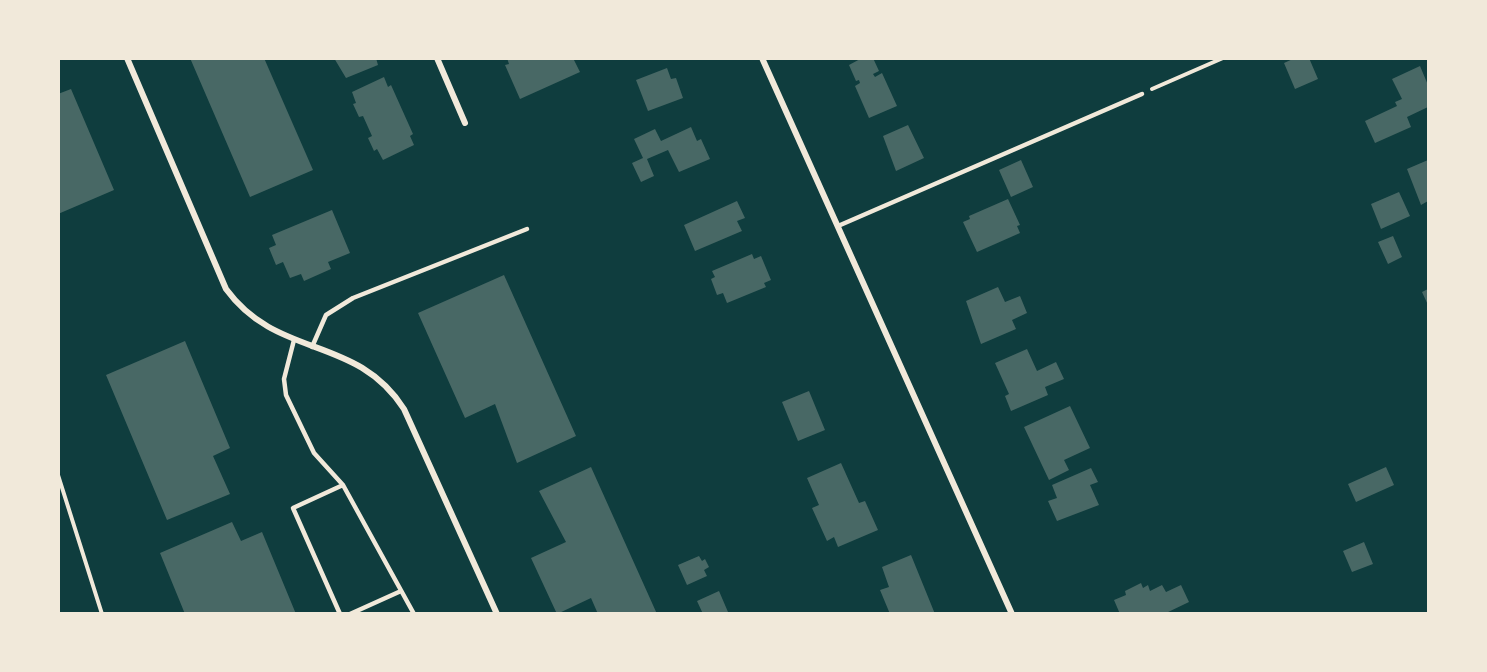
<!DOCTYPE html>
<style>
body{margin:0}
#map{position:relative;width:1487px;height:672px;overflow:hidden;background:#0f3d3e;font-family:Figtree,sans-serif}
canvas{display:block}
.frame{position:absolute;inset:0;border:60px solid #f1e9da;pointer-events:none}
</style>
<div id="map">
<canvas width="1487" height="672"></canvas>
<div class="frame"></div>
</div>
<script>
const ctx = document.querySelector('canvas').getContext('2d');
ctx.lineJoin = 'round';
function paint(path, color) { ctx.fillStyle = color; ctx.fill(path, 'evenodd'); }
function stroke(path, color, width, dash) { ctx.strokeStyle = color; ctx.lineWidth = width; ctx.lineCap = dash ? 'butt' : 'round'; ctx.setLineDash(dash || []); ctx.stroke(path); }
paint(new Path2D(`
 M190,58H264L313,170L250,197Z
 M334,58H376L378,65L346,78Z
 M507,58H573L580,72L520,99L505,65L509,64Z
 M862,58H873L879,71L873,74L875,77L882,73L897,106L869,118L855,86L860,83L859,80L856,81L849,65Z
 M1295,58H1309L1318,79L1295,89L1284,63Z
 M1420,66L1428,85V107L1407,117L1411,127L1375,143L1365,121L1397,106L1395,102L1402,99L1392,79Z
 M667,68L671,79L676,78L683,98L648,111L636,80Z
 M384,77L388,87L391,85L413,134L410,136L414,145L383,160L377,149L374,151L368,138L372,136L363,116L359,117L353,104L356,103L352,92Z
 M71,89L114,190L58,214V94Z
 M908,125L924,158L896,171L883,136Z
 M691,127L697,141L701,139L710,159L679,172L668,150L647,159L654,176L641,182L632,163L643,158L634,139L655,129L661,141Z
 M1021,160L1033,187L1011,197L999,170Z
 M1428,160V201L1421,205L1407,169Z
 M1399,192L1410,216L1381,229L1371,204Z
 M1008,199L1020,225L1017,226L1020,233L977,252L963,222L970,219L969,216Z
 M737,201L745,218L737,221L742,231L695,251L684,225Z
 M332,210L350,253L328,262L331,269L304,281L301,274L290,278L283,262L276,265L269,248L276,245L272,235Z
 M1393,236L1402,257L1388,264L1378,242Z
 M752,254L754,259L761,256L771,280L764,283L766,287L727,303L723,293L717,295L711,279L715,277L712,271Z
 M504,275L576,436L517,463L495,404L465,418L418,313Z
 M998,287L1005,302L1020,296L1027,313L1012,320L1016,329L981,344L966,301Z
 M1428,289V305L1422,292Z
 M185,341L230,448L213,456L230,494L167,520L106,375Z
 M1027,349L1037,371L1056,362L1064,379L1045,387L1048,395L1011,411L1005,396L1009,394L995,363Z
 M809,391L825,430L798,441L782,402Z
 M1070,406L1090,448L1064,460L1069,470L1049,480L1024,427Z
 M841,463L859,503L865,501L878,530L838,547L834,537L827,541L812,508L819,505L807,478Z
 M591,467L657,614H598L591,598L557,614L531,558L566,542L539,491Z
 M1386,467L1394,485L1356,502L1348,484Z
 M1091,468L1098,482L1090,485L1099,505L1057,521L1048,501L1057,498L1052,485Z
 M232,522L241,541L262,532L296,614H185L160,553Z
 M1364,542L1373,564L1352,572L1343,551Z
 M911,555L935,614H890L880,590L889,587L882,567Z
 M699,556L702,561L705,559L709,567L704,570L707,576L687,585L678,565Z
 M1141,583L1143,588L1148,585L1150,591L1162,585L1166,592L1181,585L1189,602L1164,614H1120L1114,600L1126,595L1125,591Z
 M719,591L728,612L703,614L697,601Z`), '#486865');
stroke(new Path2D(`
 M1152,89L1223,58
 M58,475L102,614`), '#f1e9da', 4);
stroke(new Path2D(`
 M838,226L1142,94
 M294,340L284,379L286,395L314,453L343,485L414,614
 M312,347L326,315L353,298L527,229
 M340,614L293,508L343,485
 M350,614L401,591`), '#f1e9da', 4.5);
stroke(new Path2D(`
 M127,58L226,289C278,360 356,334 404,409L497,614
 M437,58L465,123
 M762,58L1012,614`), '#f1e9da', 6);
</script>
